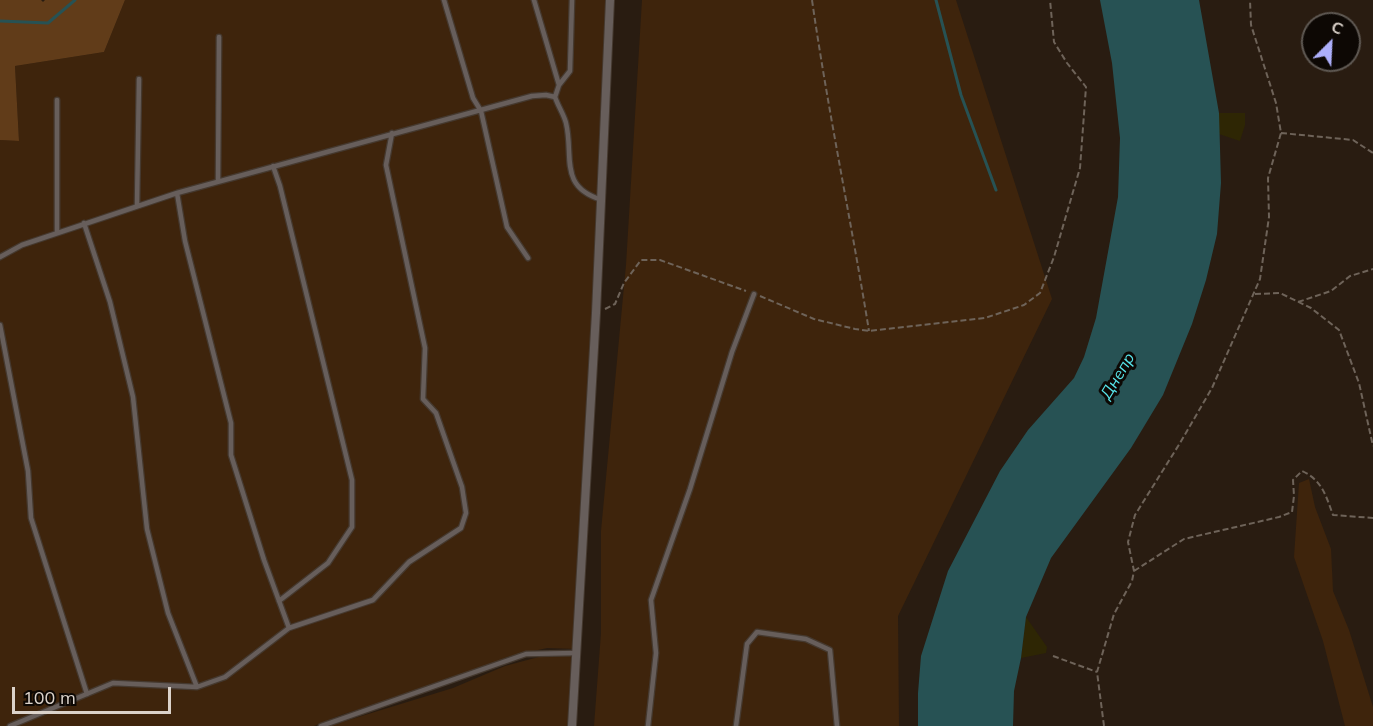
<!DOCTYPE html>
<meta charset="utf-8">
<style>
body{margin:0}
#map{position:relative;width:1373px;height:726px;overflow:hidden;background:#291c11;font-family:Mulish,sans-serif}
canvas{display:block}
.north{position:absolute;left:1301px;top:12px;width:60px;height:60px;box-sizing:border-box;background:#0d0804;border:2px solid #5f5953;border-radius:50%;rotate:24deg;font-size:16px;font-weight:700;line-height:24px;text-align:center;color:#dbd2ca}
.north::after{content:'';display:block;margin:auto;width:21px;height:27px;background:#adaffb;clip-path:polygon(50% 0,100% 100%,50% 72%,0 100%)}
.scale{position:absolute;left:12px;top:687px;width:159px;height:27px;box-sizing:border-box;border:3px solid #dbd2ca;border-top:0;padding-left:8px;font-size:18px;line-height:21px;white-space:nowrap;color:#dbd2ca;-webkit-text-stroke:4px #0d0804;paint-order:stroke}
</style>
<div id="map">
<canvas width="1373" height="726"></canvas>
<div class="north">С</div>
<div class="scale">100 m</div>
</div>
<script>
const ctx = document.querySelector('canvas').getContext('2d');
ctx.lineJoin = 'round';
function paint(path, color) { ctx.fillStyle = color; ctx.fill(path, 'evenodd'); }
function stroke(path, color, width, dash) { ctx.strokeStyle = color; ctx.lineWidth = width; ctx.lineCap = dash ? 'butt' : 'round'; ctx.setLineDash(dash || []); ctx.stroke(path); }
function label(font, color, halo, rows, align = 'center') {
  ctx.font = font + ' Mulish,sans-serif'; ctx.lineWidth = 6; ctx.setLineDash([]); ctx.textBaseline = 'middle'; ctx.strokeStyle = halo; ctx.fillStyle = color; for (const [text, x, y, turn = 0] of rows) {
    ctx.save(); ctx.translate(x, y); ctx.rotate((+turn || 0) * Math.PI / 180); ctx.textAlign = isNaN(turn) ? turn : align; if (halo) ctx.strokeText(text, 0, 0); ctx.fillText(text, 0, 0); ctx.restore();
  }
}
paint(new Path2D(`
 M125,0H606L578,649L547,648L507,657L459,678L341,715L314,726H0V140L19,141L15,66L104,52Z
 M642,0H956L1052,299L898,616L899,726H594L601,633V531L626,265Z
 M1309,479L1315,507L1331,549L1333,591L1349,630L1373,707V726H1345L1323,641L1294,557L1299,483Z
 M546,655L577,656L574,726H329L453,688L505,666Z`), '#3e240c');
paint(new Path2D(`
 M0,0H41L43,2L45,0H125L104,52L15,66L19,141L0,140Z`), '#613c19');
paint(new Path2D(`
 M1219,113H1245V125L1240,141L1219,134Z
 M1026,617L1047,647L1046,653L1021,658Z`), '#2e2604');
paint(new Path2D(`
 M1100,0H1199L1219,113L1221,183L1217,234L1206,280L1192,324L1163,395L1131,448L1051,558L1026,617L1021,658L1014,691L1013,726H918V693L921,656L948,571L1000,471L1028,430L1074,378L1084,357L1096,318L1118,197L1120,138L1112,63Z`), '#275254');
stroke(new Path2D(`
 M936,0L961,95L996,190
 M0,21L48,23L75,0`), '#275254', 3);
const service = new Path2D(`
 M444,0L473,98L481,111L507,227L528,258
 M534,0L559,85
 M555,97L559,85L570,71L572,0
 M57,100V233
 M273,166L280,186L352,480V527L328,563L279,601
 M218,181L219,37
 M177,193L185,241L231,423V455L264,560L289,628
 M137,206L139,79
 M84,223L110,302L133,397L147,529L168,613L197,687
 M0,257L22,245L177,193L532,96L546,95L555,97C558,106 564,115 566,123C574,156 558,187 602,200
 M0,325L28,471L31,518L87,694
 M10,726L113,683L197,687L225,677L289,628L373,600L409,562L461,528L466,513L462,487L436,413L423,399L425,348L386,165L392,133
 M321,726L526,654L576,653
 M648,726L656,653L651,600L690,489L732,352L754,294
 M736,726L747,644L757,632L806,639L830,650L837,726`);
const minor = new Path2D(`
 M572,726L596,313L610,0`);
stroke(service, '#45392f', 7);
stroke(minor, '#45392f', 10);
stroke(new Path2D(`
 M812,0C828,111 851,220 869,331
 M1281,133L1353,140L1373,153
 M1255,294L1280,293L1311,308L1339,330L1359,383L1373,446
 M760,296L814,319L855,329L869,331L985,318L1024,305L1040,293L1054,257L1080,168L1086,87L1067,63L1054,42L1050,0
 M1298,302L1331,291L1350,276L1373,269
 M605,309L615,304L624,283L641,260H660L746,291
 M1134,571L1184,539L1279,517L1292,512L1294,496L1293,480L1302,471C1322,480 1326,496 1333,515L1373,518
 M1053,656L1097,672
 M1104,726L1097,672L1114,614L1132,581L1134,571L1128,542L1135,515L1180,443L1212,388L1260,279L1269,217L1268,178L1281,133L1276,103L1251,25L1250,0`), '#6e6359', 2, [6, 3]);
stroke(service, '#675e5b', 4.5);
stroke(minor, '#675e5b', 8);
label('italic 16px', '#57e5ea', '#0d0804', [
 ["Днепр",1118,376,-59]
]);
</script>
